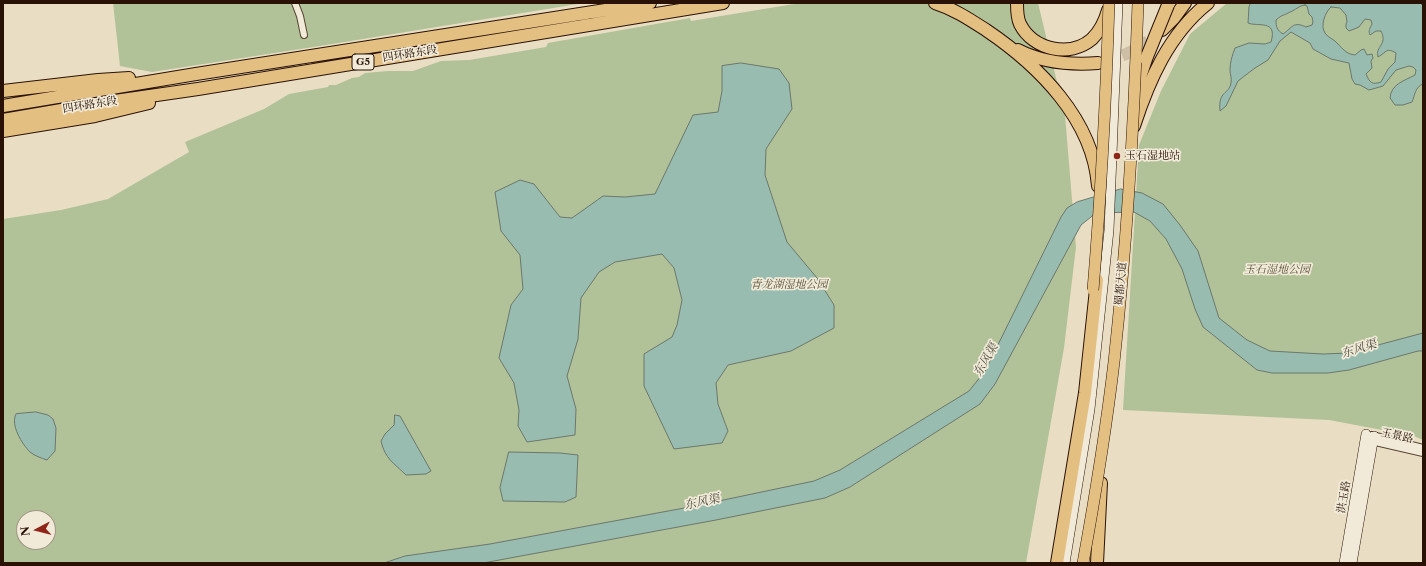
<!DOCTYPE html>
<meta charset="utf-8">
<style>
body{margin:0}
#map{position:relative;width:1426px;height:566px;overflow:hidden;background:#e9dec3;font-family:"Libre Caslon Text",serif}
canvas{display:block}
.frame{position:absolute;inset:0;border:4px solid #291205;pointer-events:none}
.north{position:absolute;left:16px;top:510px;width:40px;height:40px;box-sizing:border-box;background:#f1ead8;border:1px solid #a19484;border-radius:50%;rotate:263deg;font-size:11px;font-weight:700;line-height:16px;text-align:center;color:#291205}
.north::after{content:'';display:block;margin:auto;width:14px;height:18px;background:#8f2418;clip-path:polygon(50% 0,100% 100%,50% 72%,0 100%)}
</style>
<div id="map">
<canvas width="1426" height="566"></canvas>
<div class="frame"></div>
<div class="north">N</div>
</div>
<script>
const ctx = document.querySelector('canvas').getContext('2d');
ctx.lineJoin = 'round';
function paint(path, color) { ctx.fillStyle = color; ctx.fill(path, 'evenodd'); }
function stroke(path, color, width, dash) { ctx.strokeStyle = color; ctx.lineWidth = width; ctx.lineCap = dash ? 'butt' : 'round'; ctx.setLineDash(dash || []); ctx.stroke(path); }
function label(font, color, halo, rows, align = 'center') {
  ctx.font = font + ' "Libre Caslon Text","Noto Serif SC",serif'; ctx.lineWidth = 3.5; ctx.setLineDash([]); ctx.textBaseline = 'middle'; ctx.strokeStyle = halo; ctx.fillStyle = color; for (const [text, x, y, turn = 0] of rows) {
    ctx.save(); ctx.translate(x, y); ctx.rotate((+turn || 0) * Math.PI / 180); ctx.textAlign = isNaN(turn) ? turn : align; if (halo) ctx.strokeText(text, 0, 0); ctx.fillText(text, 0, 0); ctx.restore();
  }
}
paint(new Path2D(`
 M113,3H584L320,46L152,72L120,66Z
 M800,3H1038L1065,115L1076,247L1064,348L1026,563H3V219L61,210L108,199L189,152L185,142L264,109L289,94L328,87L329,85H336L352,78L359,77L365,73L388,71H413L441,61L469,60L546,47L548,43L690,18L691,21ZM24,518H48V542H24Z
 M1227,3H1423V440L1414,436L1329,420L1123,410L1139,145L1161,91L1190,34Z`), '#b1c298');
const water = new Path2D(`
 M1251,3H1420L1423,6V84C1415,87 1415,95 1412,102L1403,105H1395L1390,98C1391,84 1404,81 1415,75L1416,70L1413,67L1409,66L1396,70L1383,86L1369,90L1360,85L1355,84L1352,79L1349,63L1331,59L1313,49L1310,43L1291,32L1280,41L1268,60L1255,68L1238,81L1226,106L1220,111C1218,90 1229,95 1231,83C1232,79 1230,74 1230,70C1230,62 1232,56 1235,48L1249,43L1265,44L1271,42C1278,19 1257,27 1248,23L1249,7ZM1305,5L1307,6L1309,14L1312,17L1313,22L1312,25L1306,27C1293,21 1293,27 1283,34C1277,30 1276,27 1276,20C1283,14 1283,16 1290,12C1296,10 1298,6 1305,5ZM1331,7L1340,8L1346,15L1347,22L1346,24V28L1349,31L1359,27L1365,19L1371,20L1372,24C1370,28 1368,31 1370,35L1376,31H1381C1388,45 1375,46 1378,57C1387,52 1386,47 1396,53L1395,62L1388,69L1381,82C1372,85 1370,83 1366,74L1372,68L1371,61L1373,58L1372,54L1367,55L1364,49L1361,50L1355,55C1346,54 1343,49 1337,43C1334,39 1328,38 1325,33C1320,26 1325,12 1331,7Z
 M741,63L779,69L789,83L792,109L766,149L765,175L787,242L817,278L834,305V328L791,351L728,365L716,383L718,404L728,431L722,443L674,449L644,386V354L672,337L677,325L682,300L674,268L662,254L615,262L599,272L581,298L578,339L567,376L576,409L575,435L527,442L518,426L519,410L514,383L499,358L511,305L523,289L520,255L501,231L495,192L520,180L534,184L560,217L572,218L603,196L625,197L655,194L693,115L718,112L722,91V66Z
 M1121,189L1142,193L1163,204L1180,225L1198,251L1219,318L1247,340L1270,351L1323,354L1348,353L1423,333V351H1418L1349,370L1328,373H1272L1257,370L1203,327L1195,309L1182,269L1166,239L1150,221L1134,212L1096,213L1081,225L995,384L980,404L850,487L825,498L716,520L483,563H384L405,556L490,544L695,506L814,481L840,470L969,391L985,371L1061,217L1067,208L1077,202Z
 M36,412L48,415L53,419L56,428L55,451L47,460C41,458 35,456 30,452C22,444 10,425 16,414Z
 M395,415L400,416L431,471L426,474L406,475C394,463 385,459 381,441L385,434L394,425Z
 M509,452L560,453L578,455L576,497L565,502L503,501L500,488Z`);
paint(water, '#98bcb0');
stroke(water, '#6c786c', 1);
stroke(new Path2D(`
 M1105,61C1125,57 1142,46 1159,33`), '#ccbfa6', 12, [12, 6]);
const minor = new Path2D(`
 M295,3L300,16L304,35
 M1372,435L1423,448
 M1371,441L1423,453`);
const secondary = new Path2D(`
 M1065,563L1090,409L1109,230L1118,3
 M1344,563L1366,434
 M1352,563L1374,436`);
const motorway = new Path2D(`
 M935,3C954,9 969,19 986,30C1038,65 1093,119 1098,186
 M1017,3C1017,10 1017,18 1020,24C1033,50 1070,58 1092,39C1100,31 1105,21 1108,10
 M1162,30L1174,18L1185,3
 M1018,50C1043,63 1071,65 1098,63
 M3,91L98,80L129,78
 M1137,91L1139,80L1146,59
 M3,106L196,74L650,3
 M3,120L108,102L198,89L723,3
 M1134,126C1149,80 1169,34 1208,3
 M3,131L95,116L149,103
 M1057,563L1085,393L1097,280
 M1097,563L1101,483`);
stroke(minor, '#594534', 8);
stroke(secondary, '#291205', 10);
stroke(motorway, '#291205', 14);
stroke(minor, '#f1ead8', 6);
stroke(secondary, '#f1ead8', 9);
stroke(motorway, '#e4bf82', 12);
const trunkBridge = new Path2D(`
 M1093,290C1101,194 1106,99 1109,3
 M1083,563C1095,497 1106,430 1114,362C1127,243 1134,123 1138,3`);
const motorwayBridge = new Path2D(`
 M1146,59L1168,5`);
stroke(trunkBridge, '#291205', 12, []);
stroke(motorwayBridge, '#291205', 14, []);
stroke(trunkBridge, '#e4bf82', 11);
stroke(motorwayBridge, '#e4bf82', 12);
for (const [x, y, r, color] of [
 [1117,156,4,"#8f2418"]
]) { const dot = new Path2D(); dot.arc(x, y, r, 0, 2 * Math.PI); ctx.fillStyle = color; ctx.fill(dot); stroke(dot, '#f1ead8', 1.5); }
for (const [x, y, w] of [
 [363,62,22]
]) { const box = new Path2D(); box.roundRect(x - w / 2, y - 8, w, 16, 3); ctx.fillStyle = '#f1ead8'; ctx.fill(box); stroke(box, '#291205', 1); }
label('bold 10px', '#291205', null, [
 ["G5",363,62]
]);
label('11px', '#291205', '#f1ead8', [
 ["四环路东段",410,54,-9],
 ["四环路东段",90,105,-9],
 ["蜀都大道",1121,284,-85],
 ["玉景路",1397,436,13],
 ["洪玉路",1344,497,-80]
]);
label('11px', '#291205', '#f1ead8', [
 ["玉石湿地站",1125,156]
], 'left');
label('italic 11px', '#595038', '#f1ead8', [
 ["玉石湿地公园",1277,270],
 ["青龙湖湿地公园",789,285]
]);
label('italic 12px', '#504e41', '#f1ead8', [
 ["东风渠",1359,349,-17],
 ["东风渠",986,360,-60],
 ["东风渠",702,502,-12]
]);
</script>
